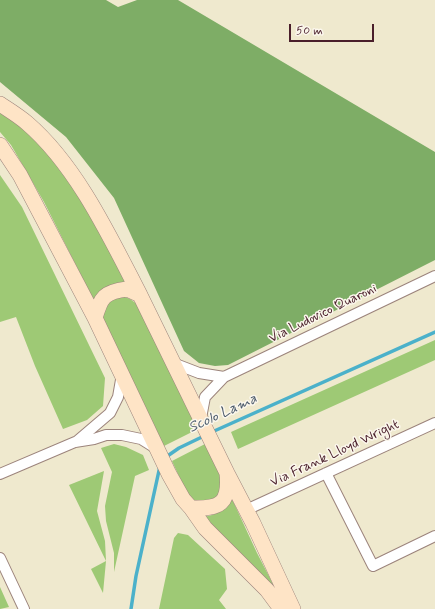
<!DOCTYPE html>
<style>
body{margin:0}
#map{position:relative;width:435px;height:609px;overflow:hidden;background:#efe9ce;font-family:Mynerve,sans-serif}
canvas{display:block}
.scale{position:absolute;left:289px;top:24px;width:85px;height:18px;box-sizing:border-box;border:2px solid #4a1f2b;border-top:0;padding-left:5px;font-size:12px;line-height:14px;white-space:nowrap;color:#4a1f2b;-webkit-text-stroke:3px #fbf7ec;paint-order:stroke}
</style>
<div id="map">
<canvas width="435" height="609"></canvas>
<div class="scale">50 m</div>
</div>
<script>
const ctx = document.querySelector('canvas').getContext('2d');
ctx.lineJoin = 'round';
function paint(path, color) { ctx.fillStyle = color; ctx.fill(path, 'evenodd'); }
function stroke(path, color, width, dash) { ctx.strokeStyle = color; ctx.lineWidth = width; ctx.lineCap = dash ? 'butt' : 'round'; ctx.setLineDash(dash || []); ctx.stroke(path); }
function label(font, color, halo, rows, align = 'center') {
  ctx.font = font + ' Mynerve,sans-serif'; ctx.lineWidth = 3; ctx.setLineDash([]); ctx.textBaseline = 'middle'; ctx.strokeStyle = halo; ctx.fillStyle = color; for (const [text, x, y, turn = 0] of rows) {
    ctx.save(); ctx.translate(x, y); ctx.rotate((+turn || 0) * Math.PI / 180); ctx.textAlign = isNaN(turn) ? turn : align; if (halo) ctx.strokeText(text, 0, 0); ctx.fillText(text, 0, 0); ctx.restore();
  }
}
paint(new Path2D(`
 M0,110C60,150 94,224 129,285C109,282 107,286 94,301L44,202L11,145L0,132Z
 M0,175L22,207L105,378L103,406L87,420L63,429L35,366L16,317L0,322Z
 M122,296L130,299L137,304L198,429L164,446L103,318V310L113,298Z
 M435,340V360L238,449L231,432Z
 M114,444L126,447L143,455L149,470L135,476L114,572V553L106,521L105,506L112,472L101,448Z
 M205,444L223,479L222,488L214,500L194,501L189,498L172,461Z
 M104,471L97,511L105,541L106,561L103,593L91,569L106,561L69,485Z
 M232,499L257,553L273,584L274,590L200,517C216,516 223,511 232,499Z
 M178,533L188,535L225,569L227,589L219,600L226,609H159L174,538Z
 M0,587L9,607L0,609Z`), '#9ec975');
paint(new Path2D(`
 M0,0H106L118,7L137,0H178L435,152V260L228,365L215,366L199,363L184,351L114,198L66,137L0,82Z`), '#7ead66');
stroke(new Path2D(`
 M212,432L435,332
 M166,457L179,448L204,436
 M131,609L136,576L160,466`), '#4bb1ca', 3.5);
const street = new Path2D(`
 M173,363L199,373L224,377
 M201,418L205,397L224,377L435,276
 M76,442L110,413L118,397L122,374
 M326,473L373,566L435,536
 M0,474L75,442L94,439L106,435H122L141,439L157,449
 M246,510L435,423
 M0,558L24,609`);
const secondary = new Path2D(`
 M0,104C9,110 19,116 27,123C77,166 110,237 140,295
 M0,145L20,175L95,318
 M127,289L140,295L227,473C230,504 220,509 191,508L183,499L169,474L95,318C101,297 104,292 127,289Z
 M228,475L253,523L293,609
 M191,508L205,528L267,590L281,609`);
stroke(street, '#9c847c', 12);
stroke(secondary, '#9c847c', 16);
stroke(street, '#fff', 10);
stroke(secondary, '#fee4c6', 15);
label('14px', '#4a1f2b', '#fbf7ec', [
 ["Via Ludovico Quaroni",323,314,-26],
 ["Via Frank Lloyd Wright",335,454,-25]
]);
label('italic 15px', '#4a596b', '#fbf7ec', [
 ["Scolo Lama",223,414,-25]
]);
</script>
